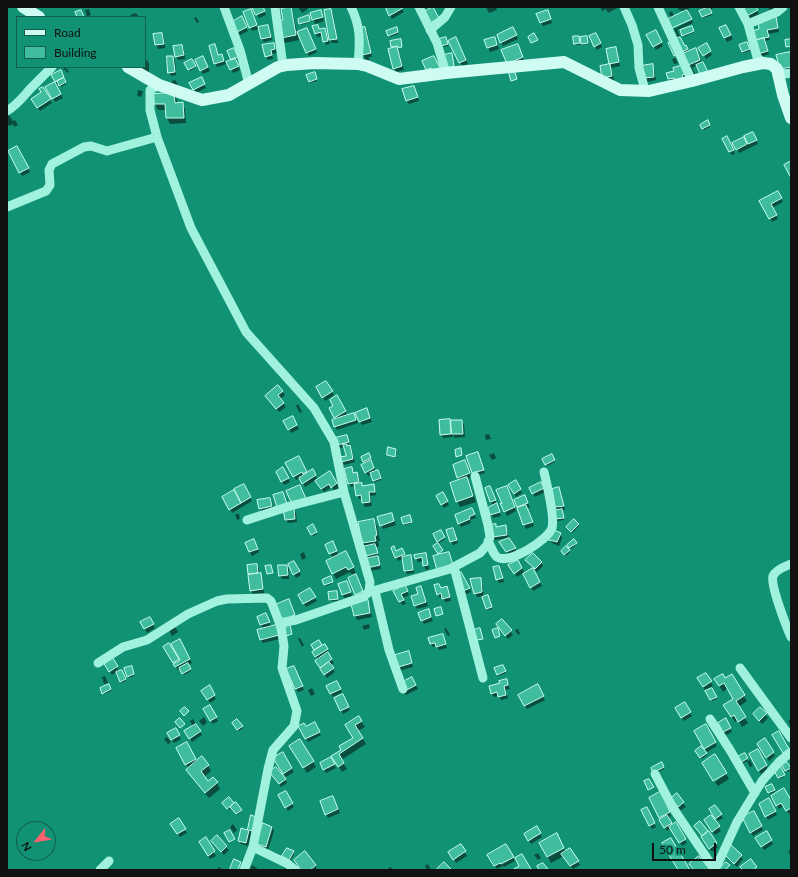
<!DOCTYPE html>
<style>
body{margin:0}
#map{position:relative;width:798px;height:877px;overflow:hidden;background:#129274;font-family:Lato,sans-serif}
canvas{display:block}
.frame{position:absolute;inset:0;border:8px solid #111;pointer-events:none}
.legend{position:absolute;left:16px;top:16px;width:130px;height:52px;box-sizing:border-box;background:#129274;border:1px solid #125e4c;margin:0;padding:5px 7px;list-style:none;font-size:12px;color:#111}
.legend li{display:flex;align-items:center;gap:8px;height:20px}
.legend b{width:20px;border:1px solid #125e4c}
.north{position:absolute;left:16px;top:821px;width:40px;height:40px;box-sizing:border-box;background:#129274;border:1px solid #125e4c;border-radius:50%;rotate:240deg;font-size:11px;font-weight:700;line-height:16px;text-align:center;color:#111}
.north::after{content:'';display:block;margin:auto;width:14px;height:18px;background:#ff616f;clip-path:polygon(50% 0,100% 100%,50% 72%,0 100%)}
.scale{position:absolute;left:652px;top:843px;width:64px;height:18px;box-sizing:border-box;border:2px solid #111;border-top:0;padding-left:5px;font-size:12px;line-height:14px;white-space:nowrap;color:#111;-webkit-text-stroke:3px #129274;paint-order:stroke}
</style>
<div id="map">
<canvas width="798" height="877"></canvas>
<div class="frame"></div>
<ul class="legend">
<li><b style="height:5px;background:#cffcf2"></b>Road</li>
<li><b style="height:11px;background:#3fbd9e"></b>Building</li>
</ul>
<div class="north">N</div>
<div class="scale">50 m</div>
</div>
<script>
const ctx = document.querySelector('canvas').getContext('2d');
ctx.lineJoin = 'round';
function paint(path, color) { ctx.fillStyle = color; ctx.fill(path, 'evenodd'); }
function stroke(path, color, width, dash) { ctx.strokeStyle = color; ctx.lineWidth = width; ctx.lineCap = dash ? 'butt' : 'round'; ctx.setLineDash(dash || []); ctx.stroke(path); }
paint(new Path2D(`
 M256,7H262L266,15L259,18L254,8Z
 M298,7H307L308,9L302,13Z
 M392,7H401L404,12L392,19L387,9Z
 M486,7H496L497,10L489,13Z
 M600,7H619L608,13L606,9L602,11Z
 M677,7H688L689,10L687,11L691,18L673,27L669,19L671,18L669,13L672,11L674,17L684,12L682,10L680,11Z
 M702,7H712L713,8L710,10L712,15L703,18L702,16L703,10Z
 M746,7H755L759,14L748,20Z
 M768,7H779L770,11Z
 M89,9L91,15L87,17L85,10Z
 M290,9L293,14L299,40L285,43L282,37L284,21Z
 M251,10L258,28L267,26L270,30L272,40L264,42L262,39L259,29L252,31L244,13Z
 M331,10L333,14L338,43H332L330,40Z
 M136,13L139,17H131L130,15Z
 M311,14L322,15L324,21L315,24Z
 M549,15L552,23L543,26L541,23Z
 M196,17L199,22L197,23L194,18Z
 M241,18L248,31L240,35L233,22Z
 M309,18L310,22L301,25L300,23Z
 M775,19L777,22L779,32L768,34L770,40L765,41L769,54L761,57L755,42L760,30Z
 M692,20L693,23L677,30L680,36L678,37L674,29Z
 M726,26L733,39L727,42L720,29Z
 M692,27L694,32L684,37L683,35Z
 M365,28L367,31L372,57H369L370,63L366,62L365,58L363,55Z
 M324,29L326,32L330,44L326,45L323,36L318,37L315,34L320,30Z
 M397,30L398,34L390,37L389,35Z
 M655,31L663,46L656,50L648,36Z
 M515,32L518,39L503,46L501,42Z
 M309,33L317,52L309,56L307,52Z
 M162,34L164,37L165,48L158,49L156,45L154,35Z
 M574,37H579L580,38L587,37L588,44L576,45Z
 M598,37L602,47L597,50L595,46Z
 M495,38L499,49L490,52L486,40Z
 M446,40L448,46L442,47V46Z
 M401,41L402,48L398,49L404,70L396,72L394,68L393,49L392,47Z
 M449,41L457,42L468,64L462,66Z
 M273,44L275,48L277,53L272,54L273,59L268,60L266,56Z
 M747,44L750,51L743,53L742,52Z
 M215,45L219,56L222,55L226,64L217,67L215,63Z
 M707,45L712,55L706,59L700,48Z
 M181,46L184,49L185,59L179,60L176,57Z
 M686,47L689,52L698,53L702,63L692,68L697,77L694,79L684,56L676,59L678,63L674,64L672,59L676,58Z
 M615,48L617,52L620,66L611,68L614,80L605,81L602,67L611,65L607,50Z
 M233,49L238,58L235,60L240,70L233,73L228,63L233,60Z
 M520,49L524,61L510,67Z
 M789,53L791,56V71L781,69Z
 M173,57L175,60L176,75L171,76L169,72Z
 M145,60H147L149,64V72H140L138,67H145Z
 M191,60L196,67L190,71L186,63Z
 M205,61L210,71L203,74L201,70Z
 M652,65L654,69L656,80L646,82L644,78Z
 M62,67H67L66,68L69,72L68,73Z
 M685,70L687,78L671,83L668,74Z
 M60,71L66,81H65L66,84L61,87L59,84L56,86L63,98L55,102L47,88L56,82L52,76Z
 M315,74L317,81L310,83L307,75Z
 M201,79L206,88L196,93L191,84Z
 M175,80L176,81L178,85H173L172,81Z
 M43,88L52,103L40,111L33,99L42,93Z
 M138,90L142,91L143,92L141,97L138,96L137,95Z
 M415,90L419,101L409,104L407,101Z
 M174,94L177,100V103H182L185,109L186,123L170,124L167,118L166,110H158L155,104L154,95Z
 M7,112L13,121L15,120L18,125L14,127L13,124L9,126L7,123Z
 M707,122L710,127L704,130L701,125Z
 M752,133L758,144L739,153L734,143L747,140Z
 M726,137L735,154L732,155L723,139Z
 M17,147L30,172L22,176L9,152Z
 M778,193L783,202L772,208L778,219L772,222L761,202Z
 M326,382L334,395L325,401L317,388Z
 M278,386L285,395L280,399L286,407L279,412L268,399Z
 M336,397L348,416L354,414L358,423L337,430L335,426L336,420L330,409L335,406Z
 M298,404L302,412L300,413L296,406Z
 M368,413L372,422L362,425L360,422Z
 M292,418L299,429L291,433L285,422Z
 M449,421L452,426L462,421L464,425L465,437L455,438L452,433L453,437L443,438L441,434Z
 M489,434L491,439L486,440L485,435Z
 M348,440L355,462L344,465L342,461L347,456L345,447L340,448L338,445Z
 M396,450L397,452L395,458L389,456L388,455Z
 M478,453L485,473L475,476Z
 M494,453L496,458L492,460L489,455Z
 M369,454L371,460L370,461L376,472L379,473L381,480L374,482L371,475L368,476L362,465L365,464L362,457Z
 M552,455L555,462L547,466L543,459Z
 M298,457L307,474L312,471L318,480L330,473L339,487L334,491L332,487L324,492L316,480L305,487L300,478L296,480L287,463Z
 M465,462L471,477L467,479L470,484L476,502L460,507L457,501L460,480L458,477Z
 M352,468L354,474H356L359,477L360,484H362L363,487L373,485L375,489L376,495L370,496L372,506L365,507L363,503L362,499H359L357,495L355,486L351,487L349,483Z
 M283,469L290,482L284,485L277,472Z
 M515,481L522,493L516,497L509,485Z
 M540,483L545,492L535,497L530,488Z
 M243,485L252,501L232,513L223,497L236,491Z
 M559,489L561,492L565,510H562L564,520L557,521L556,519L559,511L556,507Z
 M492,491L501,516L493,518L489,508L493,506L491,502Z
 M508,491L516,511L507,516L502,505H503Z
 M283,493L287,504L294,509L296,513L297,522L288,523L286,520Z
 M443,494L449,505L444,508L437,497Z
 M270,499L272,502L274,510L262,512L260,509L258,501Z
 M515,500H526L530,507L527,508L534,526L526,529Z
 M474,513L476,518L470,520L471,523L461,527L459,523Z
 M235,514H239L240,519L237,520Z
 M392,514L396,525L383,529L381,525Z
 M410,518L412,523L405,525L402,519Z
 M374,520L377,526L380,541H378L379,546L376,547L379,557H377L380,561L381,569L370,571L369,559L367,556L365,547L363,543Z
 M574,521L579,526L572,533L567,528Z
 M495,525L497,528L505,526L507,530L509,538L495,540L492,537Z
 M313,526L317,534L313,536L308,528Z
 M453,529L458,543L453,545L451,541Z
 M441,531L445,539L439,543L434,535Z
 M560,534L562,538L559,546L552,543L550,540Z
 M574,540L577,544L571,549L568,545Z
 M246,544H256L259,552L252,556Z
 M327,545L335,546L339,556L349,558L356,573L352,575L350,572L336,579L333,573V559Z
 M502,546L515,548L517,552L509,555Z
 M392,548L396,552H402L406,559L410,556L412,560L414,573L407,574L405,570L403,559L398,561Z
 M569,551L570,552L566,556L563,553Z
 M304,552L306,558L302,560L300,554Z
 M425,554L427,557L429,569L426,570L424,566L423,561L418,562L416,558Z
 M527,561L541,563L543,566L537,572L529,564Z
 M294,562L301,575L296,578L289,565Z
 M257,565L259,569V574L262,578L264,593L253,594L251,591L250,576L249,573Z
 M510,565H520L524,572L517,577Z
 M287,566L289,569V579H282L280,576Z
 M498,567L501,570L504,582L499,583L497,579Z
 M533,570L542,586L533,591L524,575Z
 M463,577L471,592L466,594L464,591Z
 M330,578L333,583L326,586L323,581Z
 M480,580L482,583L484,598H488L492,609L487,610L483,596L477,597L475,593Z
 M347,582L352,596L345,598L342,595Z
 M404,586L409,595L403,598L406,604L402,605L395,591Z
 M421,587L428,606L417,609L412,597L419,595Z
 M447,588L449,591L451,601L445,602L443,597L440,598L438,594L441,589Z
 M310,589L317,601L306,607L299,596Z
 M329,593H337L338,601H330Z
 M367,602L369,605L372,617L357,620L355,616L353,604Z
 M428,610L433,621L424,624L422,620Z
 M258,617L268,618L271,627L276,626L280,639L263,643L261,640L263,629Z
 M149,618L155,628L147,633L141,622Z
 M502,620L513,635L508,639L499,628Z
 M369,624L370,628L364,630L362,626Z
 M175,627L178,632L172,636L169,630Z
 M446,628L450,635L448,636L444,629Z
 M518,629L520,634L518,635L515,630Z
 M442,635L447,648L439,650L437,646L433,647L431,644Z
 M300,638L304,645L302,647L298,639Z
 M180,641L192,663L188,665L191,671L184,675L180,669L178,670L164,647L168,645L179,662L181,660Z
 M319,641L322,647L325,645L329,653L328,654L334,663L331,665L335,672L327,678L316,661L318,660L313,653L316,651L312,645Z
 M408,652L410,656L413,667L398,671L393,656Z
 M112,658L119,672L121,671L126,681L121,683L116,672L112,675L105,663Z
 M502,666L506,673L498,676L495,669Z
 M132,669L134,676L129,678L128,676Z
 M287,670H295L304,690L298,692Z
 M706,674L713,686L705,690L698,679Z
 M105,676L108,683L104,684L102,677Z
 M732,676L747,701L738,707L748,723L742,727L738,720L735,722L725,705L735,699L728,688L723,692L715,679L725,680Z
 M412,678L418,689L406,695L400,684Z
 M506,680L510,689L505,690L508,698L501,700L499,696L494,697L491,693L501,684Z
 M337,682L342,692L333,697L328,687Z
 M108,685L111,691L104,694L101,689Z
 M538,686L545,700L527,709L519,695Z
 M209,687L216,699L210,703L203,691Z
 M312,688L315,694L311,696L308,690Z
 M712,689L717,699L712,701L707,692Z
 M345,699L350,710L343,714L341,710Z
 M685,703L692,716L684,721L677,708Z
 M210,706L218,721L213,724L204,710Z
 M760,708L768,718L762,724L754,714Z
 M204,717L207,722L203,726L199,721Z
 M359,718L365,727L358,731L366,744L341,760L347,769L342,772L332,756L342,750L354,738L346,726Z
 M193,719L202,735L192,742L186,731L193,727L190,721Z
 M791,719V726L788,721Z
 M237,720L243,728L239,731L233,723Z
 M726,720L732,732L726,735L719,723Z
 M314,723L321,735L308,742L300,726L306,727Z
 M706,726L717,746L707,752L695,732Z
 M175,729L181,739L174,743L168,734Z
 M167,737L171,742L168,744L164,739Z
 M765,740L775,756L769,761L758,744Z
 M187,743L197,762L208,765L211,771L204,777L208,782L217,783L220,789L209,798L191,776L187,770L189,769L177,748Z
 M290,746L313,762L316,767L307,773Z
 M758,750L768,769L761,774L750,755Z
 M697,753H706L707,755L702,759Z
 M282,754L294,772L286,777L274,759Z
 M745,754L748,761L750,760L753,766L750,767L747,761L742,764L738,757Z
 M331,758L336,768L326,773L321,764Z
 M787,763L791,770L787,772L783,766Z
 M661,764L664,769L655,774Z
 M781,768L785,776L780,779L776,771Z
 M726,774L729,779L718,786L715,782Z
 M273,776L285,779L287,783L281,787Z
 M772,785L775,792L770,794L766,787Z
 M285,792L294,807L288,811L279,796Z
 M677,795L686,807L681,810L674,802Z
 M772,797L791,802V812L789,814L784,806L779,809Z
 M650,798L665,804L671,816L668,818L672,826L675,824L687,843L682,846L671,828L667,831Z
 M335,800L340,813L328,818L326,814Z
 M769,800L777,815L768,820L760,804Z
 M233,803L234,805L236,804L242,811L237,815L232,807L229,810L224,804Z
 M646,809L656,827L652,829L642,811Z
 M754,812L763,830L753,836L743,818Z
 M712,813L721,815L723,818L718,821Z
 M711,816L721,831L715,835L707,824Z
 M255,817L248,846L241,844L239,841L248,831Z
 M179,820L187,833L180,837L171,824Z
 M233,824L237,830L234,833L230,827Z
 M272,827L274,831L268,850L260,848L258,844Z
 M536,827L542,837L531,844L525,834Z
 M697,830L707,832L718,847L712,852L704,841L703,837Z
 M767,833L773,844L764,850L757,839Z
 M556,835L566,852L570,849L580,865L573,869L564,856L551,863L540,843Z
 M217,836L226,847L229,850L224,855L214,844Z
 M205,839L216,856L210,859L200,842Z
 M460,845L467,856L456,863L450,852Z
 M506,845L515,861L504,867L503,866L497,869L488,856Z
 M791,850V857L788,851Z
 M293,852L294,854L290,861L284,857Z
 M538,853L541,858L538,860L534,855Z
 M724,854L741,856L743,859L737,867L726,857Z
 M295,861L315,865L317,869L316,870H302Z
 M428,864L431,870H427L425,866Z
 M252,865L258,869L259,870H250Z
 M219,867L223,870H216Z
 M390,867L393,869V870H387Z`), '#0007');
const building = new Path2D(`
 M252,7H263L265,11L256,15Z
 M291,7L296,35L281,38L278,22L283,20L281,9Z
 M389,7H402L403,8L389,16L386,9Z
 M433,7L439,18L430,23L424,12Z
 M709,7L712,13L702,17L699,11Z
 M744,7H756L758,10L745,17Z
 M251,9L257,25L249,28L243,12Z
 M331,9L337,39L329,40L324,10Z
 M81,10L84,17H77L75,12Z
 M321,10L323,17L312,20L310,13Z
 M548,10L551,19L540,23L536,14Z
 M687,10L692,19L672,28L668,19Z
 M309,15L310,21L299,24L298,19Z
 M242,16L247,27L237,32L232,22Z
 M776,17L778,28L767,30L769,37L754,40L752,31L759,29L758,22Z
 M268,25L271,37L261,39L258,27Z
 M318,25L319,29L325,28L328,41L323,42L321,32L315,34L312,26Z
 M726,25L731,35L724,38L719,28Z
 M692,26L694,31L682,36L680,30Z
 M365,27L371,53L362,55L356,28Z
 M397,27L398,32L388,36L386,31Z
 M513,27L517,35L500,43L497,35Z
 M307,28L316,49L306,53L297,32Z
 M656,30L662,42L653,47L646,35Z
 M162,33L164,44L155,45L153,34Z
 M534,33L538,40L531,43L528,37Z
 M596,33L601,43L594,47L589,36Z
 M573,36H579L580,43L574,44Z
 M587,36L588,43L581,44L580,37Z
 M446,37L448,44L441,46L439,39Z
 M456,37L466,60L459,63L448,41Z
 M495,37L497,45L487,48L484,40Z
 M680,37L685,46L686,45L688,49L674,56L668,43Z
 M764,38L768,51L758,54L754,41Z
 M401,39L402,47L398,48V46L391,47L390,41Z
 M791,39V46L786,47L785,40Z
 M747,42L750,49L742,52L739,45Z
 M274,43L275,49L271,50L272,55L265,57L262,45Z
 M707,43L711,51L703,56L698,48Z
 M215,44L218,55L222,54L224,61L214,64L209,46Z
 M518,44L523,57L507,64L501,50Z
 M182,45L184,55L175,57L173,46Z
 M397,47L402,66L393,69L388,49Z
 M616,47L619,62L609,64L606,49Z
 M234,48L238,57L231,60L227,51Z
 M696,48L700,60L686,66L682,54Z
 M790,52L791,58V67L780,69L776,55Z
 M452,53L454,66L447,68L444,55Z
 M167,56H173L175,72L168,73Z
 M203,56L208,67L200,71L195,60Z
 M434,56L440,68L432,72L431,68L426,70L422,61Z
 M235,58L239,66L230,70L226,62Z
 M192,59L196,66L188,70L184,63Z
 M703,62L708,72L701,76L696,65Z
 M610,64L612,76L602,78L600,66Z
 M653,64L654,77L643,78L641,66Z
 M684,65L686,74L682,75L683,80L675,82L674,78L668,79L666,73L674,71L673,68Z
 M514,69L517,79L511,81L508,71Z
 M61,70L64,77L55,82L51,75Z
 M315,72L317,79L309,82L306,75Z
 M202,77L205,84L193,90L189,83Z
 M64,78L66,82L59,86L57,81Z
 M55,82L61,94L52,99L45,87Z
 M414,86L418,97L406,101L402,89Z
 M43,87L51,99L37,108L31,99L41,92L39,89Z
 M174,93L175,103L183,102L184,118H166L165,104H154L153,94Z
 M708,120L710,125L702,129L700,125Z
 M753,132L757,140L748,144L744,136Z
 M727,136L734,150L729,152L722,139Z
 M744,137L747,144L736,150L732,143Z
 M17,146L29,168L19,173L8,151Z
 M791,161V178L784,165Z
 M778,191L782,198L771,204L777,215L769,219L759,201Z
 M326,381L333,391L322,398L316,387Z
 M278,385L283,391L278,395L284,403L276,409L265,396Z
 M337,395L346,411L334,418L329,408L333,406L330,400Z
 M367,408L370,418L359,422L355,413Z
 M354,413L356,420L334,427L332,420Z
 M293,416L297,425L288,430L283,421Z
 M450,419L451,434L440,435L439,420Z
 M451,420H462L463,434H452Z
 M347,435L349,442L337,445L335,438Z
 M343,444H347V446L350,445L353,459L341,462L340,457L346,456Z
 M388,447L396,449L395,457L387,455Z
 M461,448L462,455L456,457L455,450Z
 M478,452L484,470L472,473L466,456Z
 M369,453L371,458L363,462L361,457Z
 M552,454L555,460L545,465L542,459Z
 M299,456L307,472L303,474L302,472L293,477L285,463Z
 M371,460L374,468L365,473L361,465Z
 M465,460L470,473L457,478L453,465Z
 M283,467L289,478L281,482L276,472Z
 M352,467L353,473L357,472L359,482L348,484L344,469Z
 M313,469L316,475L302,484L299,478Z
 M378,470L381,478L373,481L370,473Z
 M330,471L337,483L331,488L329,484L321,489L315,481Z
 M467,477L473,496L456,502L450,483Z
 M516,480L521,489L514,494L508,485Z
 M541,482L544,488L532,494L529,488Z
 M362,483V486L374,484L375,492H369L370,502L362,503L361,495L356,496L354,484Z
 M244,484L251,497L241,503L234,489Z
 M300,485L307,501L292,504L286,491Z
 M490,486L496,500L490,502L485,488Z
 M507,486L515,507L504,512L500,503L502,504L496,490Z
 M559,487L564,506L555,507L552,489Z
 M234,490L241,503L229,510L222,497Z
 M283,492L287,504L278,510L273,495Z
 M443,492L448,501L441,505L436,496Z
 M525,495L528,503L517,507L514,500Z
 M270,498L272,506L259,509L257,500Z
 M497,503L500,512L490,515L488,508Z
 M526,505L533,522L523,525L517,508Z
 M294,508L295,519L285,520L283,509Z
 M472,508L475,514L469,517L470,519L458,524L455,515Z
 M562,509L564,518L555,519L554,511Z
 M392,513L394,521L380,526L377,517Z
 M410,515L412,522L403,524L401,518Z
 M374,519L377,535L375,536L376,541L362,543L358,522Z
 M574,519L579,524L571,532L566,527Z
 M313,524L317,532L311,535L307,528Z
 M496,524V527L506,525L507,535L492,537L490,525Z
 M453,528L457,540L450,542L446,530Z
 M441,530L445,537L437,542L433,534Z
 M554,530L561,533L557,542L549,540Z
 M509,538L516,548L506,552L499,542Z
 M254,539L258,549L249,552L245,543Z
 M574,539L577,543L569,548L567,545Z
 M333,541L337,551L329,554L325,545Z
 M438,543L443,550L438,554L433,546Z
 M375,544L378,553L366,556L362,547Z
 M394,546L396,551L402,548L405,554L395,558L391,548Z
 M566,546L570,550L564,555L561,551Z
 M346,551L354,567L348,570L346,567L332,574L326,561Z
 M449,552L453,565L437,570L433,556Z
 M426,553L428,565L423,566L422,557L415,559L414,555Z
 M533,553L542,562L535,569L525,560Z
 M411,555L413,570L404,571L402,557Z
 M378,556L380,565L367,568L365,559Z
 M518,560L522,568L514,574L508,565Z
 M294,561L300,571L293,575L288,564Z
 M257,564L258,573L248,574L247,565Z
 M271,565L273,573L267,574L265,566Z
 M278,565H287L288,575L279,576Z
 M499,566L503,578L496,580L493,567Z
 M533,568L540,582L530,588L523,574Z
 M461,572L470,588L463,591L457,575Z
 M261,573L263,589L250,591L248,575Z
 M356,574L363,591L355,595L348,578Z
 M331,576L333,582L324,585L322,580Z
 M481,578L482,592L474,594L470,579Z
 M347,581L351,592L342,595L338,584Z
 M439,584L441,588L447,586L450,597L442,599L441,593L437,595L434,585Z
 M405,585L408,591L401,594L404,600L399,602L393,591Z
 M421,586L426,602L414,606L411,596L418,594L416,588Z
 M310,588L316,597L303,604L298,595Z
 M337,591L338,599L329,600L328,592Z
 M488,595L492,607L486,609L482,597Z
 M289,599L295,615L281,620L275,605Z
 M368,600L370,613L354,616L351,604Z
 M441,607L443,614L436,616L434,609Z
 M429,609L431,617L421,621L418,613Z
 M266,613L270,622L260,625L257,617Z
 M150,617L154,624L144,629L140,622Z
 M502,619L512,630L505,636L496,624Z
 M276,625L279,635L260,640L257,630Z
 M290,625L292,634L286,636L283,627Z
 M480,628L483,639L477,640L474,630Z
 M498,628L500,636L495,638L492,630Z
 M443,634L446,644L436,647L435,643L430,644L428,638Z
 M180,639L190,659L175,667L173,664L180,660L171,644Z
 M319,640L322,645L314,650L311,645Z
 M169,643L179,659L173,663L163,647Z
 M325,644L328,649L315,657L312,652Z
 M409,651L412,663L395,668L392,656Z
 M328,652L332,659L320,668L315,661Z
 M112,657L118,666L109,672L103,662Z
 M329,662L334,668L324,675L320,669Z
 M188,663L191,669L182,674L179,668Z
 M503,665L506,671L497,675L494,668Z
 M132,666L134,674L127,677L124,668Z
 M294,666L303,686L295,689L286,669Z
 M122,670L126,679L120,682L116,672Z
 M706,673L712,681L703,687L697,678Z
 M723,674L725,678L732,674L745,695L736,701L746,717L738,722L734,715L731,717L723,705L733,699L724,683L719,686L714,679Z
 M412,677L416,685L403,692L399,684Z
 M507,679L508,685L504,686L506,695L498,697L497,692L491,694L489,686L500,683L499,681Z
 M337,681L341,689L330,694L326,686Z
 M109,684L111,689L102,694L100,688Z
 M538,684L544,696L524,706L518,695Z
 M210,685L215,695L207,700L201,691Z
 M712,688L717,697L710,700L705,691Z
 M343,694L349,707L340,711L334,698Z
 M685,702L691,712L681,718L675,708Z
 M210,705L217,717L210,721L203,709Z
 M185,707L189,711L184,716L180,711Z
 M760,707L767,713L759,721L753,714Z
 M359,716L362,721L355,725L363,738L339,754L344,763L338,767L331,756L341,750L339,746L353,738L345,725Z
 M180,718L185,724L180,728L175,722Z
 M726,718L731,728L723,732L718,723Z
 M237,719L243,726L237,730L232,723Z
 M315,722L320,732L305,739L298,726L304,723L306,726Z
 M196,724L201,731L189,739L184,731Z
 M706,724L716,742L704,749L694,731Z
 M176,728L180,735L171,740L167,733Z
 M779,731L789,749L783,753L772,735Z
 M765,738L774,752L766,758L757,744Z
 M300,739L314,761L303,768L289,746Z
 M187,742L196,759L185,765L176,748Z
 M701,746L707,753L700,758L695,751Z
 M758,749L767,765L758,771L749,754Z
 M283,752L292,768L283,774L273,758Z
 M745,753L748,758L740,763L737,757Z
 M715,754L727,773L713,781L702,763Z
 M202,756L209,765L201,771L208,781L213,777L218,782L205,793L186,770Z
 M331,757L335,764L323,770L320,763Z
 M662,762L664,767L653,773L651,768Z
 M787,762L791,768L785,771L782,765Z
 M276,767L286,779L279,784L269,772Z
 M781,767L785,775L778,778L774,771Z
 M649,779L654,787L648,790L644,781Z
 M772,784L775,790L768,793L765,787Z
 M784,788L791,800V808L786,811L781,803L776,806L771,796Z
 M286,791L293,803L285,808L278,795Z
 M661,791L670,812L659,818L649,798Z
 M677,793L684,802L678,807L671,798Z
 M333,796L338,809L325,815L320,801Z
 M229,797L234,803L227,809L222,803Z
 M769,798L776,811L765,817L759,804Z
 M236,802L242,810L236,814L230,807Z
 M715,805L722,814L715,819L709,809Z
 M647,807L655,823L649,826L641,810Z
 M754,811L762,826L750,833L742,817Z
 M251,815L256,817L253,831L249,830L246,843L238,841L241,828L247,830Z
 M667,815L672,823L664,828L659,820Z
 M711,815L720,826L712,832L704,820Z
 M179,818L186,829L177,834L170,824Z
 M700,821L708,831L702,836L694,826Z
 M676,822L686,839L679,843L669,827Z
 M263,823L272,827L266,847L257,844Z
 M537,826L541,833L528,841L524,834Z
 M230,830L235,839L229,842L224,833Z
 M709,831L717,843L709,849L701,837Z
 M767,831L772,840L761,847L755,838Z
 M557,833L564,848L547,857L539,843Z
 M217,835L227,846L221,852L211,841Z
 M206,837L215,851L208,856L199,842Z
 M671,838L690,870H678L662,843Z
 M461,844L466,851L453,860L448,852Z
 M506,844L514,857L501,864L500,863L494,866L487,855Z
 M731,845L742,855L734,864L723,853Z
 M287,848L294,851L289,860L282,856Z
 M570,848L579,861L570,866L561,854Z
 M305,851L316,865L310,870H301L294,860Z
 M522,854L531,869L529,870H512L519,866L515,858Z
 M699,856L710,870H694L689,864Z
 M234,859L241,862L238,870H233L230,869Z
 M751,859L757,867L753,870H743L740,867Z
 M444,862L452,870H436Z
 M726,862L730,865L725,870H718Z
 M543,863L548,869L539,870L537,866Z`);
paint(building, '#3fbd9e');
stroke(building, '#c7fdef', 1);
stroke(new Path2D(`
 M224,7L240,50L249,84
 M275,7L283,66
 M351,7C361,27 360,42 358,64
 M419,7L437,43L446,73
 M624,7L632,25L638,45L639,68L645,90
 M658,7L692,81
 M739,7L748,24L757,57L763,63
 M748,24L777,12L783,7
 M430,30L445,17L451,7
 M777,69L784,74L791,73
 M159,85L150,90V110L157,137L191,228L246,332L314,408L334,442L344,492L370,582L369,592L363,597L296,620L285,622L281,627L284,646L282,668L297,711L294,726L273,750L268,769L253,847L244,870
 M7,111C17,105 22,98 30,89C37,82 45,74 52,67
 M7,207L46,191L50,185L49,170L52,164L84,147L91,146L107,151L157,137
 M247,520L290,506L344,492
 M488,541C491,546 493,554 497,557C509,565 548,540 552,528C555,517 547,485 544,472
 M791,564C786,566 775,570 773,576C770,585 787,628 791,637
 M454,567L483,678
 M375,591L389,650L403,689
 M369,592L450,569L480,553L487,545L490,537L488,525L475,476
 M98,663L123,647L147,640L188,614L217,601L227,599L267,598L271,601L279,622H285
 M740,668L791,738
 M710,719L730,750L755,793
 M655,774L673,808L715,870
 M253,847L288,864L295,870
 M100,870L109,861
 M715,870L737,822L762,781L780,761L791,752`), '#a0f2de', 9);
stroke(new Path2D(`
 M23,7L39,17
 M128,67L159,85L202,100L229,95L278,67L287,65L314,63L358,64L367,66L399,79L446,73L564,62L620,90L649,91L692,81L743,67L763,63L771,64L777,69L783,95L791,118`), '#cffcf2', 12);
</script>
